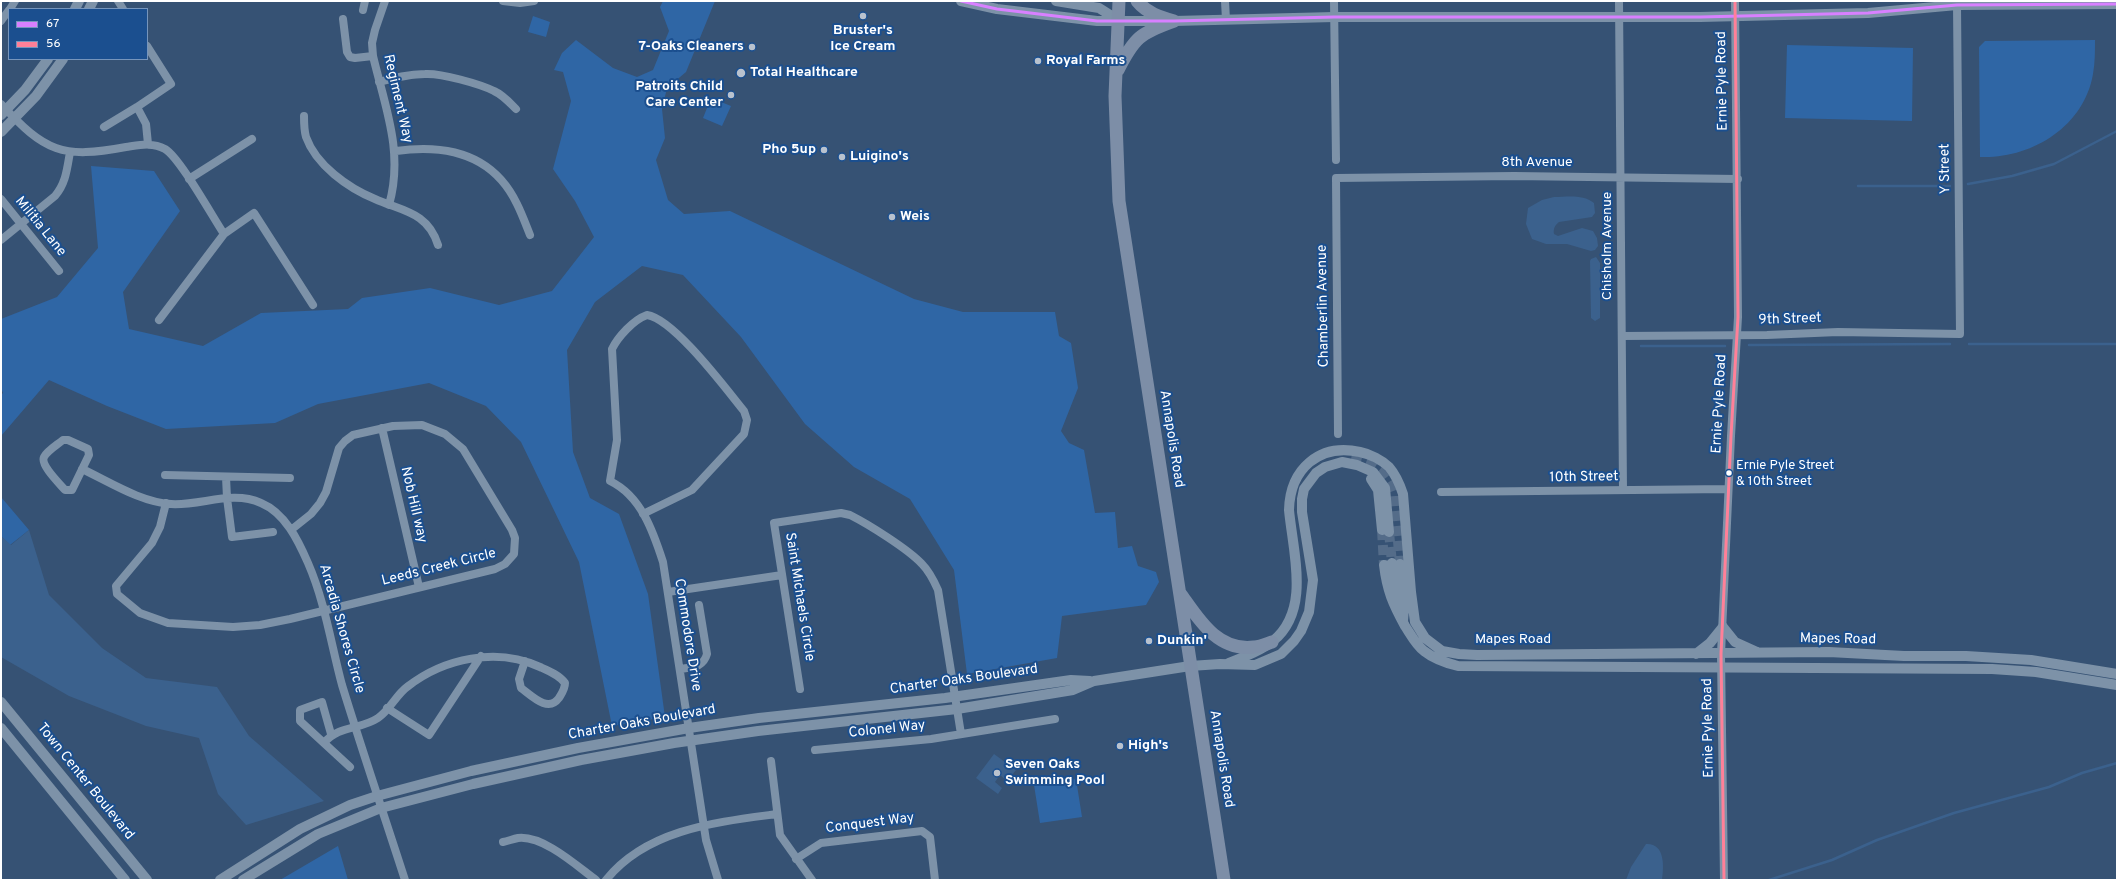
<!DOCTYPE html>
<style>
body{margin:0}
#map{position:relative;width:2118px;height:881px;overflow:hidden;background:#365274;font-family:Overpass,sans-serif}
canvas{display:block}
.frame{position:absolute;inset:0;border:2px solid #fff;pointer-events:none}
.legend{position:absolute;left:8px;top:8px;width:140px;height:52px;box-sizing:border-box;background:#1b4f8f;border:1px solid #7695bc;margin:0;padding:5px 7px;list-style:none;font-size:12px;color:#fff}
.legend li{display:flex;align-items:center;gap:8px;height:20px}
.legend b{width:20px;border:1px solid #7695bc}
</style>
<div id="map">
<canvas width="2118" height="881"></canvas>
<div class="frame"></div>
<ul class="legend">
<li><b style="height:5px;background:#d880ff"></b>67</li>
<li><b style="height:5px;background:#ff8098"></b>56</li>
</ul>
</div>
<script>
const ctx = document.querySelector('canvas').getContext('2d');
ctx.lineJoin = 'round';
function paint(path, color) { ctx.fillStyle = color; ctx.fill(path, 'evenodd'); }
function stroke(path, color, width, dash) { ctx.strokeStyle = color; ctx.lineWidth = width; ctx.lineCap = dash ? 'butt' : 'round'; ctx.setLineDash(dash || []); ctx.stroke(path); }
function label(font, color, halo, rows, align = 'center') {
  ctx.font = font + ' Overpass,sans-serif'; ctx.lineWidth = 4; ctx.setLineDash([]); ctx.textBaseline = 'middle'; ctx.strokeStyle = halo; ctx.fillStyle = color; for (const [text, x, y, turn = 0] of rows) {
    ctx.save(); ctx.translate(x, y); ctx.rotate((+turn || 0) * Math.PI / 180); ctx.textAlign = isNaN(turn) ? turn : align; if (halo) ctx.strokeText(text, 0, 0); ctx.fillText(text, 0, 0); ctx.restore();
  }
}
paint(new Path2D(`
 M663,1H715L686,72L667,88L662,109L665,138L656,160L668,200L684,214L730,211L914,299L963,312H1055L1059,336L1071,343L1078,388L1061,431L1069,443L1084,450L1095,513L1115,512L1118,548L1132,546L1138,566L1156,572L1159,582L1146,605L1062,616L1057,658L967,674L954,570L910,499L854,467L805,424L741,337L683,275L642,266L595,302L567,350L573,452L590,498L619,514L648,594L665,717L612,726L579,562L521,442L486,406L429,383L318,404L275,423L166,429L107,406L49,380L1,436V395L3,393L1,388V319L57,297L98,248L91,166L154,171L180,211L123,292L129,329L203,346L261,313L348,309L362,298L430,288L499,305L552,291L594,237L575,201L553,169L571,101L563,72L554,70L562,53L576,40L613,68L637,77L653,70L669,31L660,7Z
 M533,16L550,22L546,37L528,32Z
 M2095,40C2095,51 2095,63 2093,74C2084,127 2031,159 1980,157L1979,47L1985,41Z
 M1787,45L1913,48L1912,121L1785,118Z
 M711,98L731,106L722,126L703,118Z
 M1,497L29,530L10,545L1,536Z
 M1076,779L1082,817L1040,823L1034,785Z
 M338,846L348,880H280Z`), '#2f66a5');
paint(new Path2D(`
 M1554,197C1567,197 1583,194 1594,203L1595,213L1592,217L1559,222C1555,225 1553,229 1554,234L1558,236L1582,228L1593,231L1597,238L1598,246L1595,250L1591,251L1567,244H1546L1532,239L1526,224L1528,208L1542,200Z
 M1596,257L1600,263V318L1595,321L1591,318L1590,261L1591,259Z
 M29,530L49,595L102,648L146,678L217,687L249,736L324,801L246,825L218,794L199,738L146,726L69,696L1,657V536L11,545Z
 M994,754L1016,770L1007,781L1000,775L995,782L1002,788L998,794L976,778Z
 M1646,844C1665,843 1664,866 1662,880H1626L1631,867Z`), '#3b618d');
stroke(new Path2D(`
 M1968,184L2012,176L2054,164L2117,131
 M1858,186H1950
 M1969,344H2117
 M1749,345L1950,344
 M1641,346H1725
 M1769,880L1832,860L1877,840L1954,813L2049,787L2082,773L2117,763`), '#3b618d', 2.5);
stroke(new Path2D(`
 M1351,460C1373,463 1387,474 1394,495L1400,564
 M1382,530L1384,565
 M1389,532L1392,563`), '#546c89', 10, [10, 5]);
stroke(new Path2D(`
 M118,1L123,9
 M385,1L375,30L372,43L373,56C385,107 404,152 389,205
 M503,1L520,3L534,1
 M1225,1L1226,20
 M1334,1L1336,160
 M1619,1L1623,490
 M10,9L15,1
 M363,10L365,1
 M343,19L347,52L350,57L355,58L373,56
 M1,21L9,10
 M147,46L171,84L137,107L146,124L148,144
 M379,82C394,78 409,74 425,74C441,73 480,84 494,91C503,95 509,102 516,109
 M1,104C45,152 62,159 126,147C140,145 152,142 165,149C180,158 212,216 224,234
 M304,116C304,123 304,130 306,137C316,165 348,188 375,199C402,211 428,212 438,245
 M104,127L137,107
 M396,151C446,144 493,154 517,204C522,214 526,225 530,235
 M189,179L252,139
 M1,199L59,271
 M1,240L55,196C66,183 67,169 70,152
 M159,320L224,234L254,213L313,305
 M1622,336L1767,335L1838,332L1960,334L1957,5
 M382,428L419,587
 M1338,434L1336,178L1514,176L1738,179
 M63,440H68L88,449L89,455L72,490H65C60,484 40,465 44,457C47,451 57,445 63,440Z
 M82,469C110,482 140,502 171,504C201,506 232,490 261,503C285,513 298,540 308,563C325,602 331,644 342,685C362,750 384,815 405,880
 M165,475L290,478
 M226,477L227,498L232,537L273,532
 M1441,492L1728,489
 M166,503L160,527L152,543L116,586L117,594L140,613L168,623L233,627L260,625L290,619L495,569L505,564L514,554L515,538L512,530L463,449L445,434L422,425L393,426L353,435L345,441L339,448L326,492L320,503L311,514L291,530
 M643,514L692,490L704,477L744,434L747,420L744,411C726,389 674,319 647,315C633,320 618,337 612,349L617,440L610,481C641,496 653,531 663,562L706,840L718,880
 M668,592L782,575
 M680,669C692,667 703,668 707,654L699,605
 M800,689L774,523L841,513L850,515C868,524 908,549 922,564C929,571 934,581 938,590L961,734
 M387,708L429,735L481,656
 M331,734L322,702L300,710V721L350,767
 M324,743C339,725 360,730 378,718C390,710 396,695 407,687C444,658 497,647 540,667C549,671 559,675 565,683C565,689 562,693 559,698C548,713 532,696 521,688L519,679L525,661
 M815,750L931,739L1055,719
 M771,761L780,835L812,880
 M503,842C508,841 513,839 518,838C543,835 577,866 596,880
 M796,859L821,843L922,831L930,837L935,880
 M606,880C647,829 717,822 777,814
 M1724,880L1721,654L1731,436L1738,317L1735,1`), '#7d92a8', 8);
stroke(new Path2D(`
 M961,1L997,9L1097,21H1174L1334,17H1700L1868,13L1957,5L2117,4
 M1056,1L1099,8L1118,20
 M75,9L79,1
 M89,9L93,1
 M1,115L25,90L48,59
 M1,132L36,96L63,59
 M1371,479L1378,490L1382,530
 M1392,563L1398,601
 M1400,564L1404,608L1403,622
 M1384,565C1387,591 1393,604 1405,626C1411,635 1416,645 1424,651C1434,659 1446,663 1458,666L1992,669L2036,672L2117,685
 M1696,654L1710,643L1723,627L1735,642L1757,652
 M1229,663C1244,657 1260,651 1273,641C1311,610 1293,553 1289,510C1290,469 1319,443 1360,452C1370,454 1382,460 1389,467C1396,475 1400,485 1403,494L1411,592L1415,622L1425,638L1442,651L1459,654L1477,655L1829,652L1904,656H1966L2031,660L2117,674
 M1,702L147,880
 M1,728L125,880
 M220,880L300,829L350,805L377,796L471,771L578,748L689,728L759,718L945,698L1071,680L1090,681
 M243,880L318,834L381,808L473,784L581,760L674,743L758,731L957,709L1073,690L1094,681L1190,666L1220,664L1255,665L1281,654L1294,641L1301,631L1309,612L1313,580L1302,512V499L1304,489L1316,473L1325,467L1342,462L1357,465L1373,472L1385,488L1389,532`), '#7d92a8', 10);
stroke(new Path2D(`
 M1119,1L1115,96L1119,201L1224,880
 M1137,1C1147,13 1160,17 1174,21
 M1118,70C1134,38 1140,33 1174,21
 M1180,593C1198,618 1217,652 1254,647C1260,647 1266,644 1272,642`), '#7d8ea7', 13);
stroke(new Path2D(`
 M961,1L997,9L1097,21H1174L1334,17H1700L1868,13L1957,5L2117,4`), '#d880ff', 3);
stroke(new Path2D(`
 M1724,880L1721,654L1731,436L1738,317L1735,1`), '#ff8098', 3);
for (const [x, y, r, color] of [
 [863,16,4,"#b9c2ce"],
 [752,47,4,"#b9c2ce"],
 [1038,61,4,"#b9c2ce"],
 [741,73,5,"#b9c2ce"],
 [731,95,4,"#b9c2ce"],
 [824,150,4,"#b9c2ce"],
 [842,157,4,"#b9c2ce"],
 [892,217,4,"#b9c2ce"],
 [1729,473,3.5,"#fff"],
 [1149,641,4,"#b9c2ce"],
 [1120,746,4,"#b9c2ce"],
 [997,773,4,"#b9c2ce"]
]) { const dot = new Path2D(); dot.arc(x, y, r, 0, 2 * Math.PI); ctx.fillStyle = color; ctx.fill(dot); stroke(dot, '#1b4f8f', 1.5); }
label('13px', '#fff', '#1b4f8f', [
 ["Ernie Pyle Street",1736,466],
 ["& 10th Street",1736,482]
], 'left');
label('bold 14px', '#fff', '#1b4f8f', [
 ["Bruster's",863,31,"center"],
 ["Ice Cream",863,47,"center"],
 ["7-Oaks Cleaners",744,47,"right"],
 ["Royal Farms",1046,61],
 ["Total Healthcare",750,73],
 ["Patroits Child",723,87,"right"],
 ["Care Center",723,103,"right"],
 ["Pho 5up",816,150,"right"],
 ["Luigino's",850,157],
 ["Weis",900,217],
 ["Dunkin'",1157,641],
 ["High's",1128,746],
 ["Seven Oaks",1005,765],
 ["Swimming Pool",1005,781]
], 'left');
label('14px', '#fff', '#1b4f8f', [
 ["Ernie Pyle Road",1723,81,-91],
 ["Regiment Way",397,99,77],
 ["8th Avenue",1537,163],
 ["Y Street",1946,169,-91],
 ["Militia Lane",40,227,51],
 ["Chisholm Avenue",1608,246,-90],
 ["Chamberlin Avenue",1324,306,-91],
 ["9th Street",1790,320,-2],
 ["Ernie Pyle Road",1720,404,-87],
 ["Annapolis Road",1171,439,81],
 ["10th Street",1584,478,-1],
 ["Nob Hill way",413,505,77],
 ["Leeds Creek Circle",439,568,-14],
 ["Saint Michaels Circle",799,597,81],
 ["Arcadia Shores Circle",341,629,74],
 ["Commodore Drive",687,635,81],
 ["Mapes Road",1513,640],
 ["Mapes Road",1838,640,1],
 ["Charter Oaks Boulevard",964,680,-8],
 ["Charter Oaks Boulevard",642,723,-10],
 ["Ernie Pyle Road",1709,728,-91],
 ["Colonel Way",887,730,-6],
 ["Annapolis Road",1221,759,81],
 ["Town Center Boulevard",85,782,51],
 ["Conquest Way",870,824,-7]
]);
</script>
